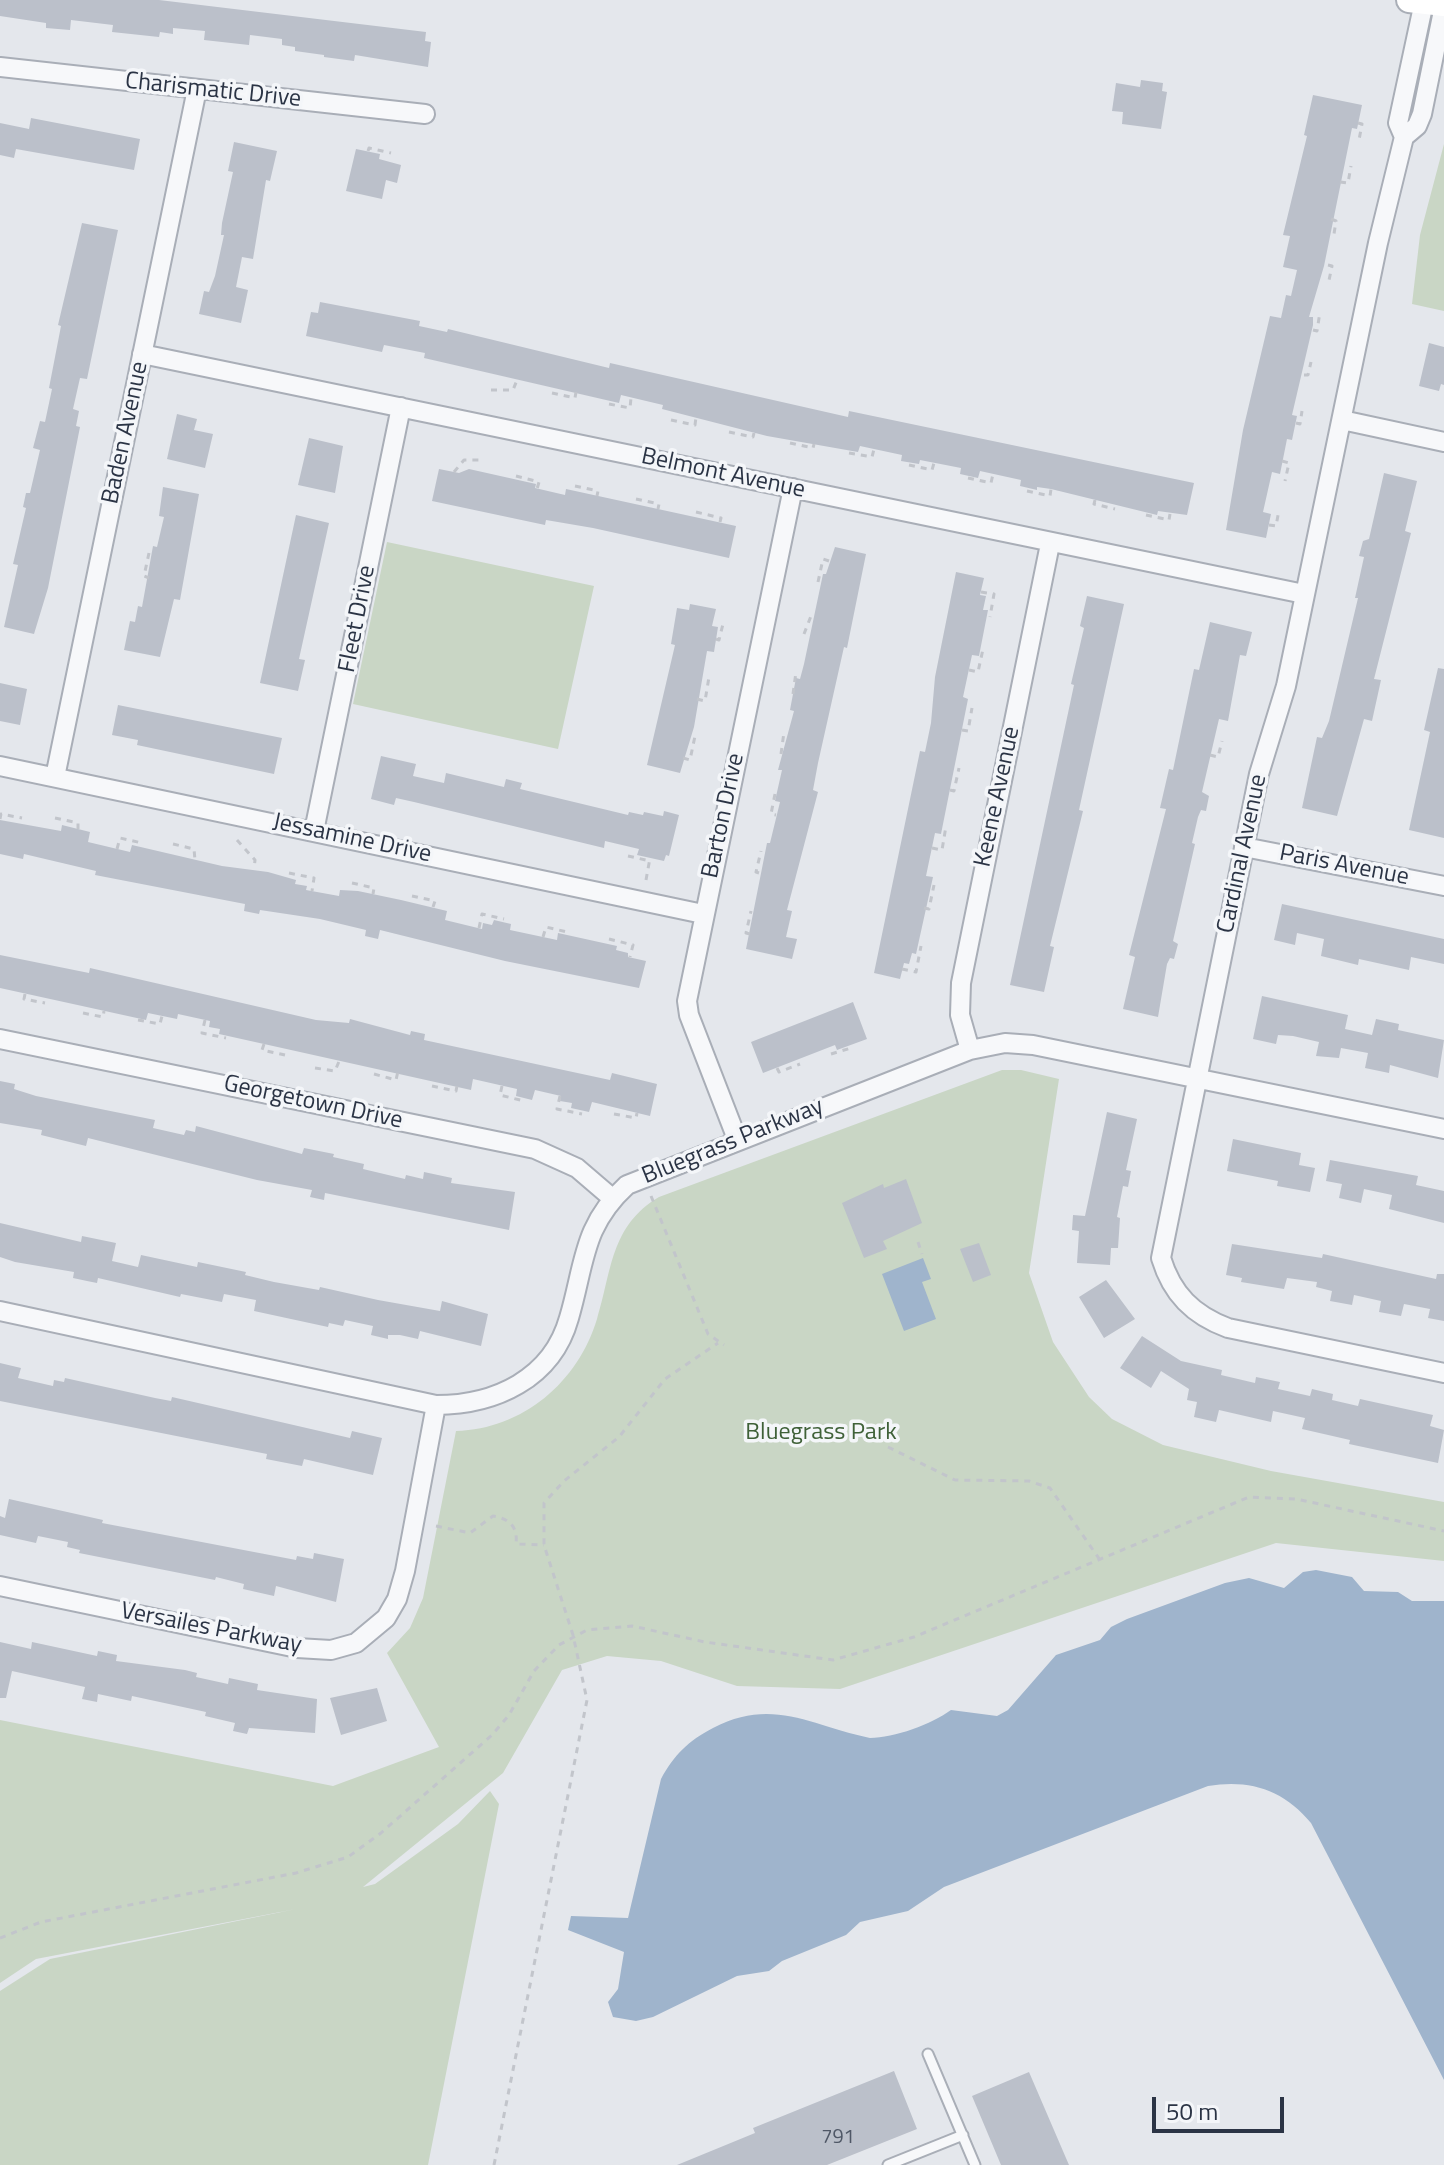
<!DOCTYPE html>
<style>
body{margin:0}
#map{position:relative;width:1444px;height:2165px;overflow:hidden;background:#e4e7ec;font-family:"Titillium Web",sans-serif}
canvas{display:block}
.scale{position:absolute;left:1152px;top:2097px;width:132px;height:36px;box-sizing:border-box;border:4px solid #2b3445;border-top:0;padding-left:10px;font-size:24px;line-height:28px;white-space:nowrap;color:#2b3445;-webkit-text-stroke:6px #f4f6f9;paint-order:stroke}
</style>
<div id="map">
<canvas width="1444" height="2165"></canvas>
<div class="scale">50 m</div>
</div>
<script>
const ctx = document.querySelector('canvas').getContext('2d');
ctx.lineJoin = 'round';
function paint(path, color) { ctx.fillStyle = color; ctx.fill(path, 'evenodd'); }
function stroke(path, color, width, dash) { ctx.strokeStyle = color; ctx.lineWidth = width; ctx.lineCap = dash ? 'butt' : 'round'; ctx.setLineDash(dash || []); ctx.stroke(path); }
function label(font, color, halo, rows, align = 'center') {
  ctx.font = font + ' "Titillium Web",sans-serif'; ctx.lineWidth = 7; ctx.setLineDash([]); ctx.textBaseline = 'middle'; ctx.strokeStyle = halo; ctx.fillStyle = color; for (const [text, x, y, turn = 0] of rows) {
    ctx.save(); ctx.translate(x, y); ctx.rotate((+turn || 0) * Math.PI / 180); ctx.textAlign = isNaN(turn) ? turn : align; if (halo) ctx.strokeText(text, 0, 0); ctx.fillText(text, 0, 0); ctx.restore();
  }
}
paint(new Path2D(`
 M1444,144V311L1412,304L1420,235Z
 M387,542L594,586L558,749L353,704Z
 M1002,1070H1021L1059,1079L1029,1273L1053,1342L1089,1397L1112,1419L1163,1445L1271,1471L1444,1502V1561L1276,1543L840,1689L737,1686L661,1661L607,1656L562,1670L503,1773L363,1887L375,1884L458,1824L490,1791L499,1804L428,2165H0V1991L50,1959L296,1909L36,1959L0,1983V1720L333,1786L439,1747L387,1653L410,1628L423,1598L456,1431C523,1429 578,1382 597,1319C612,1271 610,1226 659,1197Z`), '#c9d6c5');
paint(new Path2D(`
 M923,1258L931,1279L922,1282L936,1319L904,1331L882,1274Z
 M1316,1570L1352,1577L1364,1591L1398,1592L1412,1601H1444V2080L1311,1823C1284,1790 1250,1779 1208,1786L944,1887L908,1911L860,1922L846,1935L782,1961L769,1971L737,1976L653,2017L636,2021L613,2017L608,2002L618,1989L624,1952L568,1930L571,1916L628,1918L661,1779C674,1755 688,1741 713,1728C772,1697 810,1725 870,1738C894,1738 932,1724 951,1710L997,1716L1008,1710L1056,1655L1100,1640L1111,1627L1127,1619L1225,1583L1249,1578L1284,1588L1303,1572Z`), '#9fb4cc');
paint(new Path2D(`
 M0,0H159L426,32L425,41L431,42L428,67L355,55L354,61L324,57V55L295,51V47L282,45V39L250,35L249,45L204,40L205,31L173,28V34L160,32L159,37L112,32L113,25L71,20L70,30L46,28V23L0,16Z
 M1141,80L1163,83L1162,91L1167,92L1161,129L1122,124L1123,112L1112,111L1116,83L1140,87Z
 M1313,95L1362,105L1357,129L1352,128L1324,266L1309,317H1313V325L1292,415L1297,416L1292,440L1287,439L1280,474L1272,472L1263,512L1271,514L1266,538L1226,530L1243,430L1270,316L1281,318L1286,295L1291,296L1297,270L1283,267L1290,236L1283,235L1307,136L1304,135Z
 M31,118L140,139L134,170L16,149L14,158L0,155V123L29,129Z
 M234,142L277,151L270,181L266,180L253,259L242,257L236,287L248,290L241,323L199,314L204,291L209,292L215,276L224,235H221L222,223L233,172L228,171Z
 M356,149L380,154L379,159L401,165L397,183L386,180L382,199L346,191Z
 M82,223L118,230L87,379L80,378L73,409L79,411L76,426L80,427L48,588L34,634L4,627L18,565L13,564L26,508L23,507L26,493H30L40,450L33,448L40,421L45,422L52,389L49,388L61,326L58,325Z
 M320,302L420,321L419,326L447,332L448,329L609,368L610,363L848,417L849,411L1194,483L1187,515L1158,511L1157,515L1051,489L1037,487V490L1020,486L1021,480L980,471L978,478L960,474L961,468L920,460L919,464L901,461L902,455L860,446L858,452L767,436L662,409L663,405L621,395L619,403L424,358L425,353L384,345L382,352L306,336L311,312L318,313Z
 M1429,343L1444,347V385L1441,384L1439,391L1419,386Z
 M177,414L197,419L194,430L213,434L205,468L167,459Z
 M309,438L343,446L335,493L298,485Z
 M439,469L459,473L469,469L536,484L535,488L565,495L566,489L736,526L729,558L593,528L546,520L545,525L432,501Z
 M1384,473L1417,481L1405,531L1411,533L1374,679L1381,680L1372,721L1364,719L1337,816L1302,808L1317,737L1322,738L1329,721L1358,598H1355L1364,557L1359,556L1363,541L1369,539Z
 M163,487L199,494L180,600L174,599L160,657L124,650L130,621L135,622L138,606L142,607L153,546L157,547L164,517L159,516Z
 M296,515L329,523L299,659L305,660L298,691L260,683Z
 M835,547L866,554L847,648L844,647L818,763L813,790L818,792L787,910L792,911L786,937L797,939L792,959L746,949L767,843H770L780,802L775,801L782,770H778L794,711L790,710L796,678L800,679L804,664L823,574H826Z
 M956,572L984,578L980,595L986,596L983,610H988L979,656L972,655L963,697L968,699L941,834L935,833L926,876L933,877L916,954L912,953L909,964L904,963L900,979L874,973L920,751L925,752L931,723L935,677Z
 M1087,596L1124,604L1079,810L1083,811L1050,946L1054,947L1044,992L1010,985L1074,685L1071,684L1084,628L1080,626Z
 M690,604L716,609L712,626L718,627L714,652L707,651L694,727L680,773L647,765L675,645L671,644L677,608L689,610Z
 M1210,622L1252,632L1246,656L1240,655L1228,721L1219,719L1202,792L1209,796L1206,811L1201,810L1198,817L1192,843L1195,844L1173,941L1178,944L1174,959L1170,958L1167,964L1158,1017L1123,1009L1135,957L1129,955L1166,809L1160,808L1169,769L1173,770L1194,669L1199,670Z
 M1438,668L1444,669V838L1409,830L1430,732L1424,730Z
 M0,683L27,689L20,725L0,721Z
 M118,705L282,738L274,774L137,745L138,740L112,735Z
 M381,756L416,764L413,776L444,783L446,773L504,787L506,779L522,783L520,789L628,815L629,812L643,815L644,812L663,816L664,811L679,815L669,856L666,855L664,861L637,855L639,849L605,841L604,848L414,802L396,798L394,805L371,799Z
 M0,820L61,831L62,825L90,832L88,842L130,852L132,845L222,866L268,872L296,880L295,884L307,886L306,890L339,896L340,890L358,891L401,900L447,911L445,920L482,929L483,923L492,925L494,920L511,924L510,930L557,940L558,933L617,946L616,950L628,953V957L646,961L639,988L505,961L380,930L378,939L365,936L366,930L320,919L260,910L259,914L244,911L245,904L95,875L96,871L24,854L23,859L0,854Z
 M1282,904L1444,939V964L1411,957L1409,970L1359,959L1358,965L1321,956L1324,939L1297,933L1295,945L1274,940Z
 M0,955L89,973L90,968L316,1020L349,1023L350,1019L410,1035L411,1031L425,1034L424,1040L610,1080L612,1073L657,1084L650,1116L592,1102L589,1112L571,1108L572,1103L560,1101L561,1096L535,1090L532,1100L516,1096L517,1089L473,1079L471,1090L219,1034L220,1029L209,1027L210,1021L178,1014L177,1019L148,1013L146,1020L0,988Z
 M1262,996L1348,1015L1345,1029L1372,1035L1376,1019L1399,1024L1398,1030L1444,1040L1438,1078L1390,1065L1389,1073L1365,1068L1368,1053L1341,1048L1339,1058L1316,1056L1319,1042L1293,1036L1278,1035L1276,1044L1253,1039Z
 M853,1002L867,1039L837,1050L835,1045L763,1073L751,1042Z
 M0,1081L15,1084L14,1089L36,1096L155,1120L153,1128L184,1135L186,1130L195,1132L196,1126L302,1154L304,1148L334,1154L333,1157L364,1164L363,1169L405,1179L406,1175L423,1179L424,1172L452,1178L451,1183L515,1192L509,1230L325,1193L324,1200L310,1197L312,1190L257,1180L88,1138L86,1146L41,1135L42,1130L0,1123Z
 M1107,1112L1137,1119L1126,1170L1131,1171L1128,1187L1123,1186L1117,1217L1120,1218L1118,1248H1111L1110,1265L1077,1263L1079,1231L1072,1230L1073,1215L1085,1216Z
 M1233,1139L1301,1153L1299,1165L1315,1168L1310,1192L1277,1186L1278,1181L1227,1171Z
 M1330,1160L1418,1176L1416,1185L1444,1191V1223L1389,1209L1392,1195L1364,1189L1361,1203L1339,1198L1342,1184L1326,1181Z
 M906,1179L922,1223L883,1241L887,1249L864,1258L842,1203L883,1184L884,1188Z
 M0,1223L81,1242L82,1236L116,1243L112,1261L138,1267L141,1255L197,1267L198,1262L246,1272L245,1275L274,1282L319,1290L320,1287L378,1300L440,1311L442,1301L488,1314L481,1346L420,1331L418,1339L400,1335H388V1339L371,1335L373,1326L345,1320L343,1326L329,1323L328,1327L254,1311L256,1300L224,1294L222,1302L181,1294L180,1297L98,1278L97,1283L87,1281L73,1278L74,1272L15,1262L0,1257Z
 M979,1243L991,1275L973,1282L960,1249Z
 M1232,1244L1322,1258L1323,1254L1436,1279L1437,1274H1444V1321L1428,1318L1430,1309L1404,1304L1401,1316L1379,1312L1381,1301L1354,1295L1352,1305L1330,1301L1332,1291L1316,1287L1317,1282L1287,1278L1284,1289L1241,1282L1242,1278L1226,1275Z
 M1106,1280L1135,1319L1104,1338L1079,1297Z
 M1142,1336L1181,1361L1222,1370L1221,1375L1255,1383L1256,1377L1280,1382L1278,1389L1310,1396L1312,1389L1333,1394L1332,1400L1358,1406L1360,1399L1433,1415L1430,1426L1444,1430L1438,1463L1349,1444L1350,1440L1302,1429L1305,1418L1273,1411L1271,1422L1219,1410L1216,1422L1194,1417L1197,1402L1187,1400L1189,1389L1161,1371L1151,1388L1120,1368Z
 M0,1363L21,1368L18,1378L53,1386L54,1380L64,1382L65,1378L155,1398L171,1401L172,1397L350,1438L352,1431L382,1438L373,1475L304,1459L302,1466L266,1459L267,1454L0,1401Z
 M9,1499L103,1520L102,1523L296,1560L297,1556L313,1559L314,1553L344,1559L336,1602L276,1586L274,1596L243,1589L244,1584L216,1577L215,1580L79,1553L80,1550L67,1547L68,1542L38,1536L36,1543L0,1535V1516L5,1518Z
 M0,1642L31,1649L32,1642L97,1656L98,1651L117,1655L116,1661L185,1670L197,1673L196,1677L228,1684L229,1678L258,1684L257,1690L317,1699L315,1733L249,1728L247,1734L233,1731L235,1723L205,1716L206,1712L132,1696L131,1701L98,1694L97,1702L82,1699L85,1687L12,1671L6,1698H0Z
 M377,1688L387,1721L341,1735L330,1698Z
 M894,2071L917,2129L827,2165H677L755,2133L753,2128Z
 M1029,2072L1069,2165H1001L972,2096Z`), '#bbc0ca');
const lane = new Path2D(`
 M928,2054L975,2165
 M888,2165L963,2135`);
const street = new Path2D(`
 M1444,6L1422,114L1417,126L1404,137L1378,243L1286,686L1259,774L1161,1258C1172,1294 1193,1315 1228,1328L1444,1373
 M0,67L425,114
 M1404,137L1398,123L1424,2
 M142,354L1304,594
 M1342,420L1444,442
 M0,766L703,914
 M55,777L197,89
 M314,831L401,407
 M1244,847L1444,886
 M0,1039L535,1149L577,1168L612,1198
 M970,1050L960,1015L961,983L1050,544
 M737,1139L689,1015L687,1001L793,488
 M0,1311L436,1405C495,1405 552,1379 569,1318C585,1264 582,1226 627,1185L970,1050L1005,1043L1033,1045L1444,1129
 M0,1586L297,1648L331,1650L356,1643L386,1618L397,1599L405,1571L436,1405`);
const secondary = new Path2D(`
 M1409,0L1444,4`);
stroke(lane, '#a9aeb7', 13);
stroke(street, '#a9aeb7', 22);
stroke(secondary, '#a9aeb7', 28);
stroke(new Path2D(`
 M1358,123L1362,124L1359,140
 M368,151L369,148L391,153
 M1340,182L1348,183L1351,166
 M1331,219L1336,221L1334,234
 M1328,265L1332,266L1328,285
 M1313,330L1317,331L1320,312
 M1304,375H1308L1311,362
 M491,390H513L517,380
 M552,393L575,398L576,392
 M609,404L630,408L631,398
 M671,420L695,425L696,417
 M1296,423L1300,424L1302,411
 M729,432L753,437L754,433
 M790,443L813,448L814,444
 M849,453L872,457L874,449
 M1282,461L1289,463L1285,481
 M909,465L932,470L934,463
 M454,472L464,460H480
 M516,476L539,482L537,489
 M968,478L991,483L993,474
 M575,486L598,491L597,496
 M1027,491L1050,496L1051,489
 M636,499L659,504L658,509
 M1095,500L1094,504L1115,509
 M696,512L721,518L720,522
 M1146,515L1169,520L1170,514
 M1269,525L1276,526L1279,510
 M149,553L144,576L149,578
 M818,582L823,559L829,561
 M981,592L994,594L990,617
 M804,634L811,616
 M716,639L719,640L724,620
 M969,670L978,672L983,649
 M793,694L796,672
 M697,699L705,701L709,677
 M962,730L968,731L972,708
 M781,754L784,732
 M1210,755L1218,757L1222,741
 M683,758L690,760L695,736
 M950,790L954,791L959,768
 M775,794L771,814L776,815
 M55,818L78,823V829
 M0,819L1,814L22,818
 M237,840L255,860L254,869
 M173,844L194,849L195,860
 M932,848L942,850L946,826
 M117,849L120,838L142,843
 M628,856L650,861
 M289,873L314,878L312,891
 M759,873L756,872L761,851
 M646,880L650,858
 M352,883L374,888L373,894
 M412,896L435,901L433,907
 M924,908L929,909L934,885
 M479,928L482,914L504,919
 M750,934L746,933L751,911
 M543,937L546,927L567,932
 M609,939L633,945L630,957
 M902,969L916,972L921,946
 M25,994L24,999L45,1003
 M83,1013L103,1017L104,1011
 M138,1020L160,1024L162,1016
 M205,1020L202,1033L226,1038
 M264,1044L262,1050L285,1055
 M831,1054L851,1048L850,1045
 M315,1068L335,1071L340,1059
 M777,1068L779,1072L800,1064
 M374,1074L396,1080L398,1071
 M432,1086L456,1091L457,1086
 M502,1086L500,1095L524,1101
 M560,1096L557,1109L582,1114
 M614,1114L636,1118L637,1113
 M651,1196L708,1334L724,1345
 M918,1242L922,1254
 M888,1447L955,1480L1029,1481L1050,1488L1100,1560
 M436,1526L470,1533L493,1516C509,1519 518,1526 516,1544L544,1545
 M0,1938L41,1922L296,1873L348,1857L381,1833L492,1735L509,1715L534,1671L559,1645L587,1630L632,1626L705,1642L833,1660L914,1637L1249,1497L1296,1499L1444,1531
 M494,2165L587,1700L573,1635L544,1545V1503L564,1481L619,1437L665,1379L718,1343`), '#c2c5cb', 3, [6, 6]);
stroke(lane, '#f7f8fa', 9);
stroke(street, '#f7f8fa', 18);
stroke(secondary, '#fff', 24);
label('20px', '#4f5766', null, [
 ["791",838,2138]
]);
label('24px', '#2b3445', '#f4f6f9', [
 ["Charismatic Drive",213,91,6],
 ["Baden Avenue",126,433,-78],
 ["Belmont Avenue",723,474,12],
 ["Fleet Drive",358,619,-79],
 ["Keene Avenue",998,797,-78],
 ["Barton Drive",724,816,-78],
 ["Jessamine Drive",352,839,12],
 ["Cardinal Avenue",1243,854,-78],
 ["Paris Avenue",1344,866,11],
 ["Georgetown Drive",313,1103,12],
 ["Bluegrass Parkway",733,1142,-22],
 ["Versailes Parkway",211,1629,11]
]);
label('24px', '#3f6138', '#f4f6f9', [
 ["Bluegrass Park",821,1433]
]);
</script>
